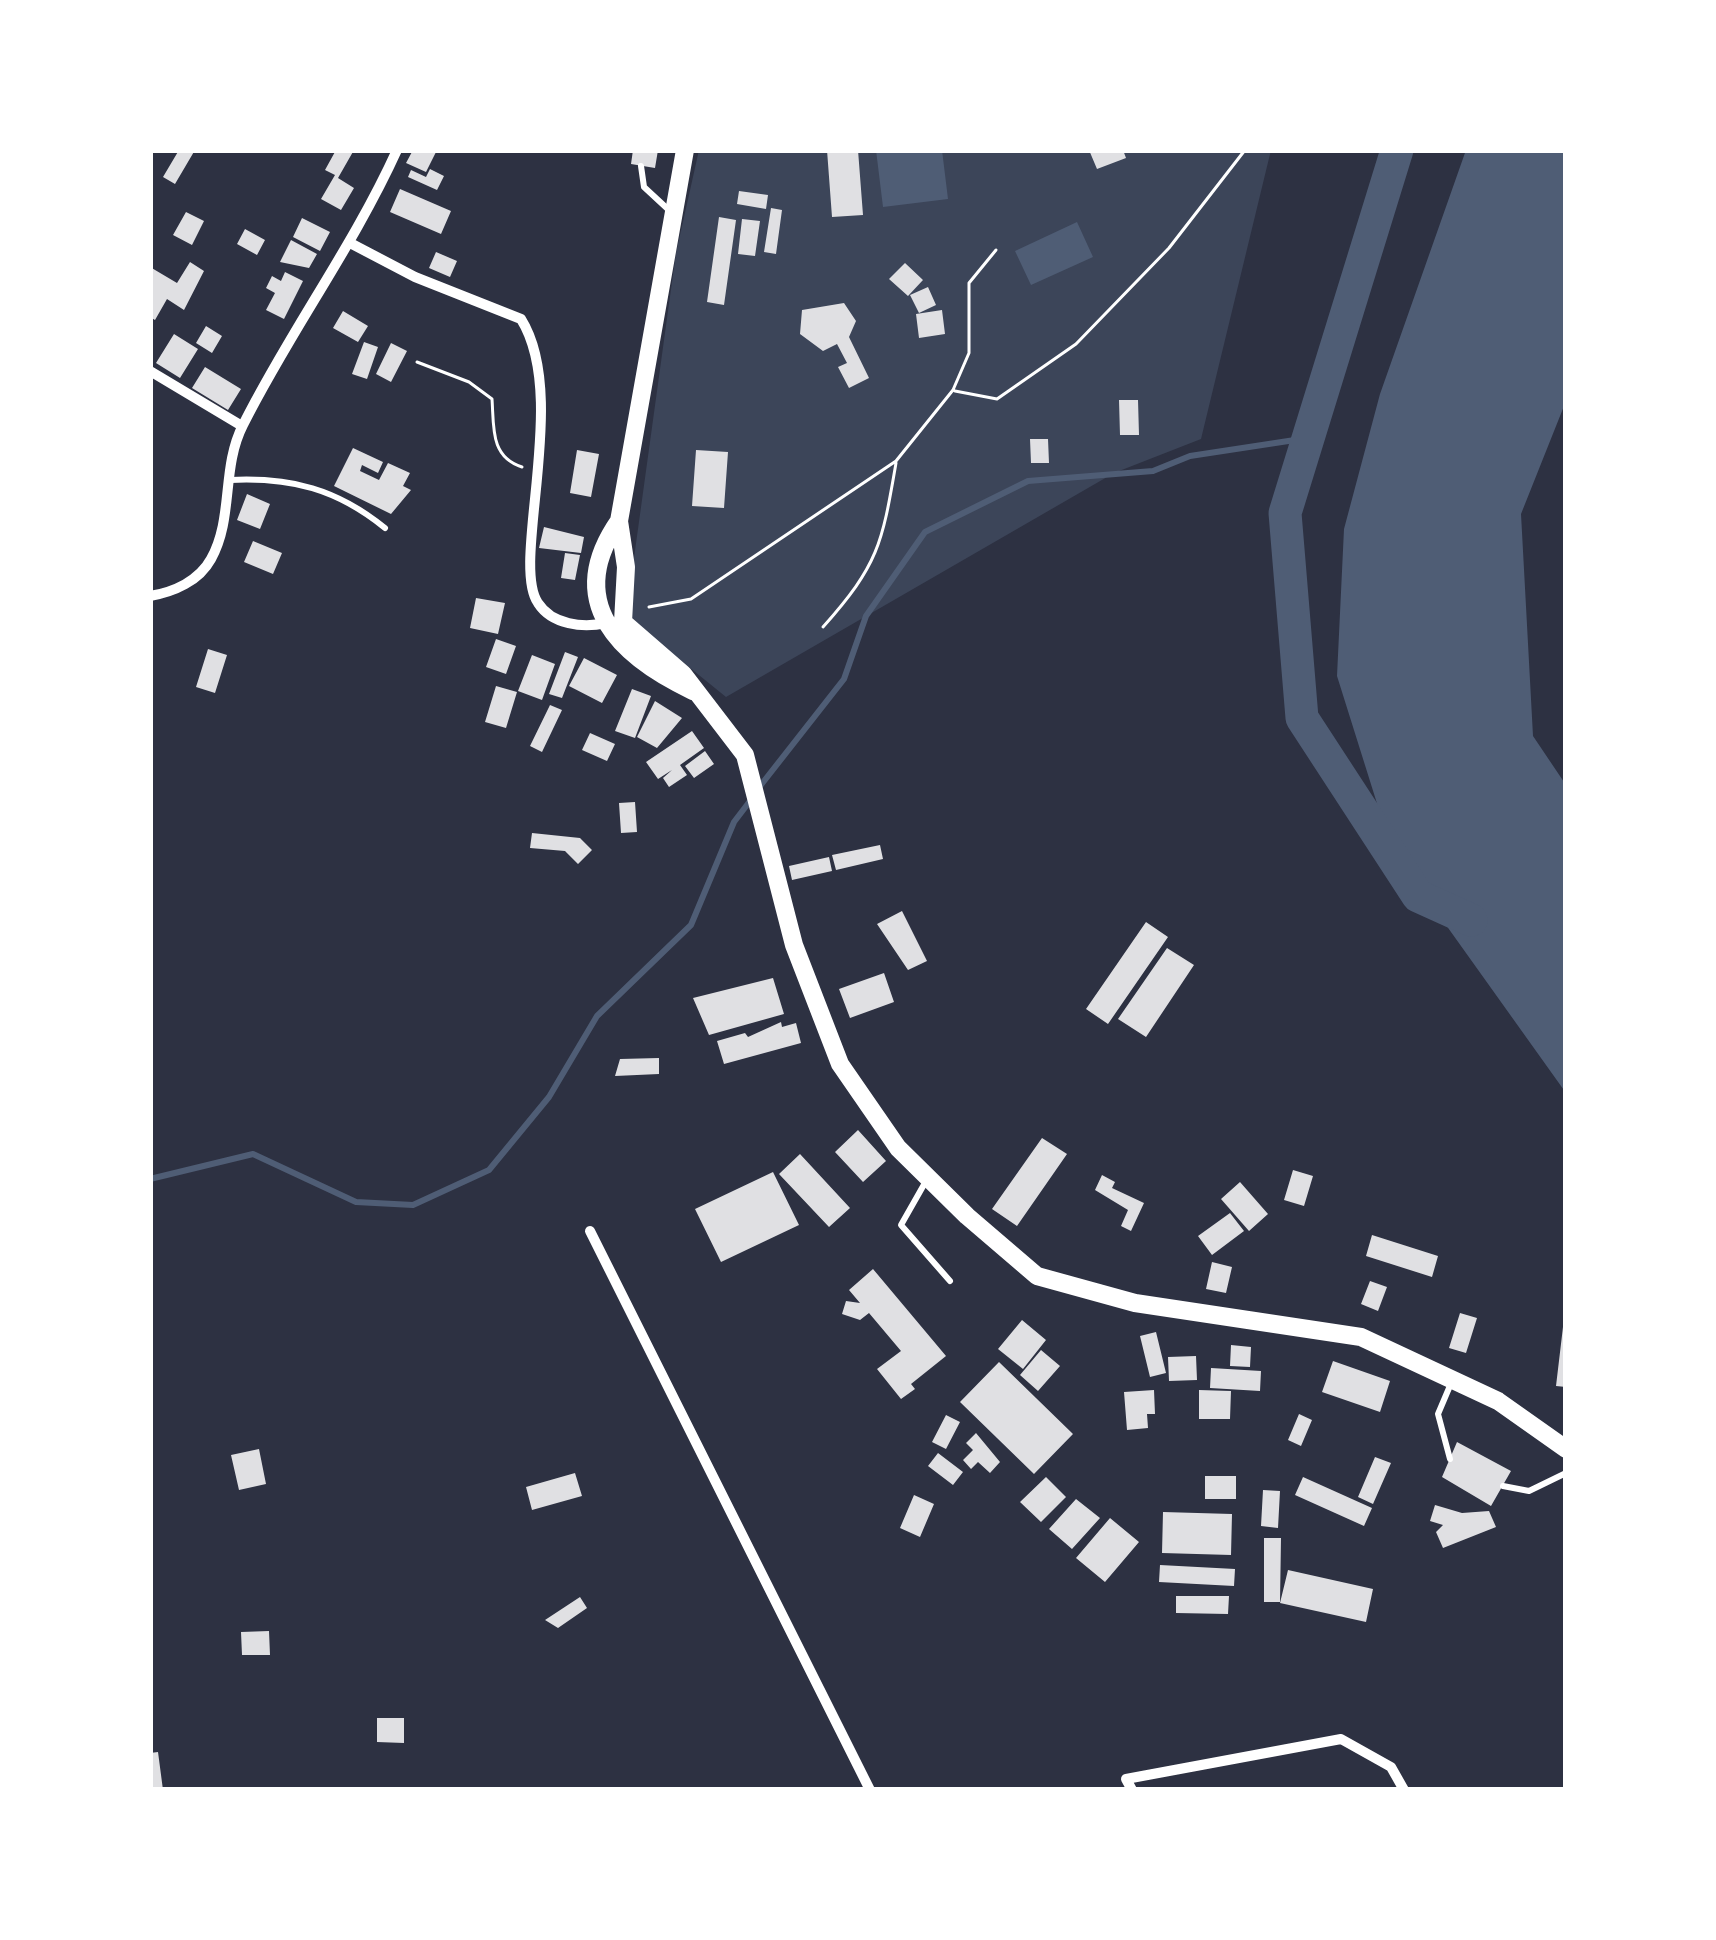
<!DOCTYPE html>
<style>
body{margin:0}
#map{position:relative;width:1716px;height:1940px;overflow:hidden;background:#2d3142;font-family:"Source Sans 3",sans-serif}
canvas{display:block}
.frame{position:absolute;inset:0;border:153px solid #fff;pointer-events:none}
</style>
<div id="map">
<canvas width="1716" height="1940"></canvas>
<div class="frame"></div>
</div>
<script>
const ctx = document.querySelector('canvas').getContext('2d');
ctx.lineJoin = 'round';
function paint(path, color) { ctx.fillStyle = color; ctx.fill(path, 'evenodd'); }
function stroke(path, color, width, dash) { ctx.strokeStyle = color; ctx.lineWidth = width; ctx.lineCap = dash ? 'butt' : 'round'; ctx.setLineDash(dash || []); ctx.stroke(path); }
paint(new Path2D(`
 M699,150H1271L1201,439L1114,473L726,697L626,616L676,253Z`), '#3c4559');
paint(new Path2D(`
 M876,150H942L948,199L883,207Z
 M1466,150H1566V401L1521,514L1533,736L1566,785V1093L1391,848L1337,676L1344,529L1380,394Z
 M1077,222L1093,257L1031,285L1015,251Z`), '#4f5d75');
stroke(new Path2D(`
 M757,790L844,679L866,616L925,532L1028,481L1153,471L1190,456L1308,438
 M150,1179L253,1154L356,1202L413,1205L489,1170L549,1097L597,1016L691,925L734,822L750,801`), '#4f5d75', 6);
stroke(new Path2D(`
 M1397,150L1285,513L1302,718L1418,896L1471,920`), '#4f5d75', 33);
paint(new Path2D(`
 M179,150H195L175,184L163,177Z
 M336,150H354L338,178L354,188L341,210L321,199L335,175L325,170Z
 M413,150H437L426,172L406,163Z
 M633,150H658L655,168L631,164Z
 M827,150H858L863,215L832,217Z
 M1089,150H1123L1126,158L1097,169Z
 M430,169L444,176L437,190L408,177L411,170L426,177Z
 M400,189L451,211L441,234L390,212Z
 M739,191L768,195L766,209L737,204Z
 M771,208L782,210L776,254L764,252Z
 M186,212L204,221L192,245L173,235Z
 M719,217L736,220L724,305L707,302Z
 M302,218L330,232L320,251L293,237Z
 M742,219L760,221L755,256L738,254Z
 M245,229L265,240L257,255L237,244Z
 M291,240L317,254L309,268L280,262Z
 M436,252L457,261L450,277L429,268Z
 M190,262L204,271L184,310L167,299L155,320L150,317V267L177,283Z
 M905,263L923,280L908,296L889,279Z
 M285,272L303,281L284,319L266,310L275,293L266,288L272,276L281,281Z
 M928,287L936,305L919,313L910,295Z
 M844,303L856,321L849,337L869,378L849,388L838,367L847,363L837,344L823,351L800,334L802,310Z
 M942,310L945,334L919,338L916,314Z
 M343,311L368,326L358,342L333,328Z
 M206,326L222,336L212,353L196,343Z
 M174,334L198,349L180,378L156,363Z
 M364,342L378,347L367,379L352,374Z
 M391,343L407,351L391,382L376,374Z
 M205,367L241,389L228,410L192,388Z
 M1119,400H1138L1139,435H1120Z
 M1030,439H1048L1049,463H1031Z
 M353,448L383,462L378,473L362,465L360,471L379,480L388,463L410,473L403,486L411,490L391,514L334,486Z
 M577,450L599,454L591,497L570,493Z
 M696,450L728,452L724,508L692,506Z
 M247,494L270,504L260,529L237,520Z
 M544,527L584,537L581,553L539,548Z
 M253,541L282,553L273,574L244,562Z
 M565,553L580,555L575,580L561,578Z
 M476,598L505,603L498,634L470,628Z
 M496,639L516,646L506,674L486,667Z
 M208,649L227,655L215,693L196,687Z
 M565,652L578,657L562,698L549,694Z
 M532,655L555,664L542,700L518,691Z
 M584,658L617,675L602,703L569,686Z
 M496,686L517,692L506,728L485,722Z
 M632,689L651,696L635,738L615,731Z
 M655,701L682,718L657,748L637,737Z
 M550,705L562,710L542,752L530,746Z
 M692,731L704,748L680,765L687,775L669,787L663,778L672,770L658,779L646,762Z
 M590,733L615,744L607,761L582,750Z
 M705,751L714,764L694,778L685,766Z
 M635,802L637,832L621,833L619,803Z
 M532,833L580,838L592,850L578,864L565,851L530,848Z
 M880,845L883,859L836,870L832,855Z
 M829,857L832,871L792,880L789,866Z
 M902,911L927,961L908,970L877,924Z
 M1146,922L1168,937L1108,1024L1086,1009Z
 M1167,948L1194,965L1146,1037L1118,1019Z
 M884,973L894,1002L850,1018L839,989Z
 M773,978L784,1014L709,1035L693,998Z
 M781,1022L782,1027L796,1023L801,1043L724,1064L717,1041L745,1033L748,1037Z
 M659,1058V1074L615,1076L620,1059Z
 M858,1130L886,1161L863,1182L835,1152Z
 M1042,1138L1067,1154L1017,1226L992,1209Z
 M800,1154L850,1208L829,1227L779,1174Z
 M1293,1170L1313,1176L1304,1206L1284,1200Z
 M773,1172L799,1225L721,1262L695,1209Z
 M1102,1175L1115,1182L1112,1188L1144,1203L1131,1231L1121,1226L1128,1210L1095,1190Z
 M1240,1182L1268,1214L1249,1231L1221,1199Z
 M1230,1213L1244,1231L1212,1255L1198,1236Z
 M1372,1235L1438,1256L1432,1277L1366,1256Z
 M1212,1262L1232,1267L1226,1293L1206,1289Z
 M873,1269L946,1356L911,1384L915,1389L901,1399L877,1369L901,1351L869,1313L860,1320L842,1314L846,1301L860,1303L849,1290Z
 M1370,1281L1387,1287L1378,1311L1361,1304Z
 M1460,1313L1477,1318L1466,1353L1449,1348Z
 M1022,1320L1046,1340L1023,1369L998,1349Z
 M1563,1327H1566V1387L1556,1386Z
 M1156,1332L1166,1373L1150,1377L1140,1336Z
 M1231,1345L1251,1347L1250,1367L1230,1366Z
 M1041,1350L1060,1366L1038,1391L1020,1375Z
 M1196,1356L1197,1380L1169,1381L1168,1357Z
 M1333,1361L1390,1381L1380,1412L1322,1392Z
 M999,1362L1073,1434L1034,1474L960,1402Z
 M1211,1368L1261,1371L1260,1391L1210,1388Z
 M1154,1390L1155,1414H1147L1148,1428L1127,1430L1124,1392Z
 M1199,1390L1231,1391L1230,1419H1199Z
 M1299,1414L1312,1420L1301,1446L1288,1440Z
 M946,1415L960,1422L946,1449L932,1442Z
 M976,1433L1000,1462L990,1473L978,1462L971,1469L963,1460L973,1450L966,1443Z
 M1457,1442L1511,1471L1491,1506L1442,1477Z
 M259,1449L266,1484L239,1490L231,1455Z
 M938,1453L963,1472L953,1485L928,1466Z
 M1375,1457L1391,1463L1373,1504L1358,1497Z
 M575,1473L582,1496L532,1510L526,1487Z
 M1205,1476H1236V1499H1205Z
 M1046,1477L1066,1497L1041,1522L1020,1502Z
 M1303,1477L1372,1508L1364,1526L1295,1495Z
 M1263,1490L1280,1491L1278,1528L1261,1526Z
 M914,1495L934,1504L920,1537L900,1528Z
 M1076,1499L1100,1518L1072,1549L1049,1529Z
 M1435,1505L1462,1513L1489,1511L1496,1527L1443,1548L1436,1532L1443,1525L1430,1521Z
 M1163,1512L1232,1514L1231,1555L1162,1553Z
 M1110,1518L1139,1542L1105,1582L1076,1558Z
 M1264,1538H1281L1280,1602H1264Z
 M1160,1565L1235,1569L1234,1586L1159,1582Z
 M1288,1570L1373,1589L1366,1622L1280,1603Z
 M1176,1596H1229L1228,1614L1176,1613Z
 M580,1597L587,1608L558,1628L545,1620Z
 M269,1631L270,1655H242L241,1632Z
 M377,1718H404V1743L377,1742Z
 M158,1752L163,1790H150V1753Z`), '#e0e0e3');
stroke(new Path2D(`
 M417,362L469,382L492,399C494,427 490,457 522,467
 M955,391L997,399L1076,344L1169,248L1245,150
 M649,607L691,599L896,461L953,390L969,353V283L996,250
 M823,627C879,564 882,544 896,463`), '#fff', 3);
stroke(new Path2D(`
 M641,166L644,187L671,212
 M230,480C291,477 337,489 385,528
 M926,1181L901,1225L950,1281
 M1450,1459L1438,1414L1452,1381
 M1503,1486L1529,1491L1566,1473`), '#fff', 6);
stroke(new Path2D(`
 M352,244L415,277L521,319C570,397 510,563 538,603C552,625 583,628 606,623
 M150,371L242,426
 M150,596C174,592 199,581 211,559C234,518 221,468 243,425C290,331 353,247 397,150
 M590,1231L870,1790
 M1132,1790L1126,1779L1341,1739L1391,1767L1404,1790`), '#fff', 10);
stroke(new Path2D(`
 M685,150L619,521L626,567L623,622L683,674L745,755L794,945L840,1064L898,1148L967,1216L1037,1276L1135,1303L1361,1337L1498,1401L1566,1449
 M619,521C562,603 621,657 693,691`), '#fff', 18);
</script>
